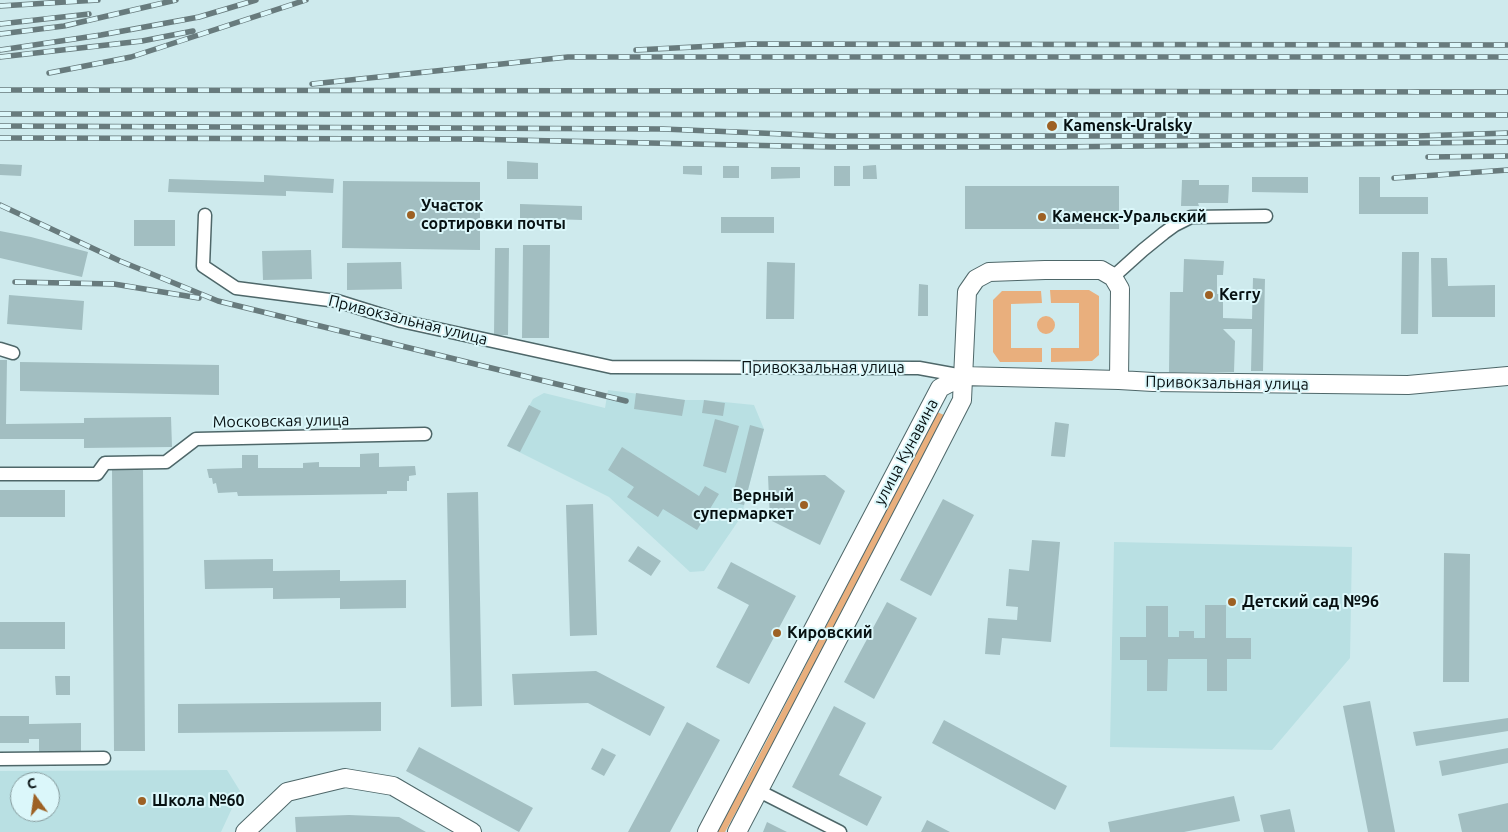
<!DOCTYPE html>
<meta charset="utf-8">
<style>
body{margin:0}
#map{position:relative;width:1508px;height:832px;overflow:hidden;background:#ceeaed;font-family:Ubuntu,sans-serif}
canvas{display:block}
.north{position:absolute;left:10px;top:772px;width:50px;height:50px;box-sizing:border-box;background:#dbf7fa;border:1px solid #869b9d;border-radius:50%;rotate:346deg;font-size:14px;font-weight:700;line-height:20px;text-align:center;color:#071112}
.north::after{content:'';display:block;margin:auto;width:18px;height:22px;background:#9d6124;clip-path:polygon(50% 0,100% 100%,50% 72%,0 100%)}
</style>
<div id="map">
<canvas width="1508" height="832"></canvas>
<div class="north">С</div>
</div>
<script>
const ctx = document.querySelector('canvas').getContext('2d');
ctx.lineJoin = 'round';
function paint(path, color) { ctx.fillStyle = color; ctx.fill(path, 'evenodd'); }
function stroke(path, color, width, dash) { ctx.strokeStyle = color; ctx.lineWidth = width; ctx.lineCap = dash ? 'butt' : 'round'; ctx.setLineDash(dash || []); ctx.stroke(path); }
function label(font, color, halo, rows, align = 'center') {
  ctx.font = font + ' Ubuntu,sans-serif'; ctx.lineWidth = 4; ctx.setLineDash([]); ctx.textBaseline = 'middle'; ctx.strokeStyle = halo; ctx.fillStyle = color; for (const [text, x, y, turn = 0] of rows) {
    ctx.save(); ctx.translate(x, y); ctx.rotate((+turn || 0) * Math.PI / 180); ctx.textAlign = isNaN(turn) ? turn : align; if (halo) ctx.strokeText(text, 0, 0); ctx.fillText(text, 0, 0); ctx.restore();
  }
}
paint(new Path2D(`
 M608,390L685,400H704L754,405L764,429L741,517L704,571L690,572L609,497L507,446L533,399L544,393L605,408Z
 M1114,542L1352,547L1350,658L1272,750L1110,747Z
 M227,770L240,791L221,832H0V771ZM20,782H50V812H20Z`), '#b9e0e3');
paint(new Path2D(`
 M1050,290H1089L1099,296V355L1092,361L1051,362V348H1079V303H1051Z
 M1002,291H1041L1042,303L1011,304V348H1042V362H1000L993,352V300Z
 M1037 325a9 9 0 1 1 18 0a9 9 0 1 1-18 0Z
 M937,412L944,415L757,774L725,832H716L751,771Z`), '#e9af7d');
paint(new Path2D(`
 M507,161L538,163V179H507Z
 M0,164L22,165L21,176L0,175Z
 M876,165L877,179H863V166Z
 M683,166H702V175L683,174Z
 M723,166H739V178H723Z
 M834,166H850V186H834Z
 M771,167H800V178L771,179Z
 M264,175L334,179L333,193L286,191V196L168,192L169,179L264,182Z
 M1252,177H1308V193L1252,192Z
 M1359,177H1380V197H1428V214H1359Z
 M1182,180H1199V185H1229L1228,203H1198L1199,206H1181Z
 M343,181L480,182V250L342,248Z
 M965,186H1119V229H965Z
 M520,204L582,206V220L520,218Z
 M721,217H774V233H721Z
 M134,220H175V246H134Z
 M0,231L31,237L88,252L82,277L0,258Z
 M523,245H550L549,338H522Z
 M495,248H509L508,335H494Z
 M311,250L312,279L263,280L262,251Z
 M1402,252H1419L1418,334H1401Z
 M1431,258H1447L1448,286L1495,285V317H1432Z
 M1184,259L1224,261L1223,275H1217V294H1223V318L1252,319L1253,278L1265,279L1263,371H1251L1252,329H1223L1235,341L1234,372H1169L1170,292H1183Z
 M401,262L402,289L347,290V263Z
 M767,262L795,263L794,319H766Z
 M919,284L928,285V316H918Z
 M9,295L84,301L82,330L7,324Z
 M0,360H7L6,424L84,423V418L171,417L172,447L84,448V439H0Z
 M20,362L219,365V395L20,391Z
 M636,393L685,400L682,416L634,409Z
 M704,400L725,403L723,416L702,413Z
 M529,405L541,411L520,452L507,446Z
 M715,419L739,426L726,473L703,466Z
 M1055,422L1069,424L1065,457L1051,456Z
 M750,425L764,429L744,505L731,502Z
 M622,447L699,496L705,486L719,494L697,530L663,509L658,517L627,497L634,487L608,470Z
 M379,453V467L415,466L416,475L409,476V481H407V491H387V494L238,496L237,492L218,493L216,483L213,484L212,478H209L207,469L242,468V455H258V468H303V463L319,462V467H360V454Z
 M112,470H143L145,751H114Z
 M825,475L845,491L820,545L770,520L768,476Z
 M0,490H65V517H0Z
 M478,492L482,706L451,707L447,493Z
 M943,499L974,515L931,596L900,580Z
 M593,504L597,635L570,636L566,505Z
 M1032,540L1060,542L1051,642L1002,638L1000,655L985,654L988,618L1017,620L1018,607L1006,606L1009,569L1029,571Z
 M638,546L661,561L651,576L628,561Z
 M1444,553L1470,554L1469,682H1443Z
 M273,559V571L340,570V581L406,580V608L340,609V598L273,599V588L205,589L204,560Z
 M731,562L796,596L749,684L716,667L749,605L717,588Z
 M887,602L917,618L874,699L844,682Z
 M1205,605H1226V638H1251V659H1227V691H1207V659H1168L1167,691H1147V660H1120V637H1146V606H1168V637H1179V631H1194V638H1205Z
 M0,622H65V649H0Z
 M596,671L665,707L650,736L588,703L514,705L512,674Z
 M55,676H70V695H56Z
 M1370,701L1395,832H1368L1343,706Z
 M381,702V731L178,733V704Z
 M834,706L866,723L839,775L882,797L867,826L792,787Z
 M0,716H29V724L81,723V755H39V739H29V743H0Z
 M1508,718V731L1416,746L1413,732Z
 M944,720L1067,786L1055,810L932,743Z
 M687,722L720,740L670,832H628Z
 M419,747L533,808L519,832L406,771Z
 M602,748L616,755L604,776L591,769Z
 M1508,748V763L1442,776L1439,761Z
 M1234,796L1240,821L1184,832H1110L1108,822Z
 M1508,803V832H1462L1458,814Z
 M1290,809L1295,832H1264L1260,815Z
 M349,815L399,817L426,832H296L295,817Z
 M927,820L950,832H921Z
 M767,822L787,832H763Z`), '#a2bec1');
const street = new Path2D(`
 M205,215L203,266L236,288L337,301L401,321L611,367L919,368L963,376
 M1113,277L1143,250L1164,233L1175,225L1191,217L1266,216
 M0,349L13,353
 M0,474H97L105,463L166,462L196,439L425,434
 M0,759L104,758
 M759,791L840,832`);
const secondary = new Path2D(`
 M245,832L287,792L345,778L393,786L472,832
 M707,832L940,388L963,376L1119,380L1153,382L1408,385L1508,376
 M737,832L925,472L962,400L967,292L976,279L989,272L1045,270H1101L1113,277L1120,289L1119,380`);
stroke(street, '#4e6769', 15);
stroke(secondary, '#4e6769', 20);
stroke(street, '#fff', 12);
stroke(secondary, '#fff', 18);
const rail = new Path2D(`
 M0,6L98,0
 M0,24L89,14
 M0,34L64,26L176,0
 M0,50L101,35L199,17L256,0
 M636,50L752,44L1508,45
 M0,57L142,41L193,31
 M49,73L131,57L306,0
 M312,84L568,57H1508
 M0,90L1508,92
 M0,114L1508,115
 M0,126L663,129L832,136H1416L1508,133
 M0,138L468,139L831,147H1052L1508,142
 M1428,157L1508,156
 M1394,178L1508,170
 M0,205L120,261L218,301L626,401
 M15,282L114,284L199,298`);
stroke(rail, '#687b7d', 5.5);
stroke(rail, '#dbf7fa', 4, [11]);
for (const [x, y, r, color] of [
 [1052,126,6,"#9d6124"],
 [411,215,5,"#9d6124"],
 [1042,217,5,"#9d6124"],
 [1209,295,5,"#9d6124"],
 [804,505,5,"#9d6124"],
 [1232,602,5,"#9d6124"],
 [777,633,5,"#9d6124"],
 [142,801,5,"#9d6124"]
]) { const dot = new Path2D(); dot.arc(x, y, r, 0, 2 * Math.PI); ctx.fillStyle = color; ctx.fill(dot); stroke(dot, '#dbf7fa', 2); }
label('bold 16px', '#071112', '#dbf7fa', [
 ["Kamensk-Uralsky",1063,126],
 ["Участок",421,206],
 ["сортировки почты",421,224],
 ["Каменск-Уральский",1052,217],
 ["Kerry",1219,295],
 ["Верный",794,496,"right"],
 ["супермаркет",794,514,"right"],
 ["Детский сад №96",1242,602],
 ["Кировский",787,633],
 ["Школа №60",152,801]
], 'left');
label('16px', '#071112', '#dbf7fa', [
 ["Привокзальная улица",408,320,14],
 ["Привокзальная улица",823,368],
 ["Привокзальная улица",1227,383,1],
 ["Московская улица",281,421,-1],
 ["улица Кунавина",906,452,-62]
]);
</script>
